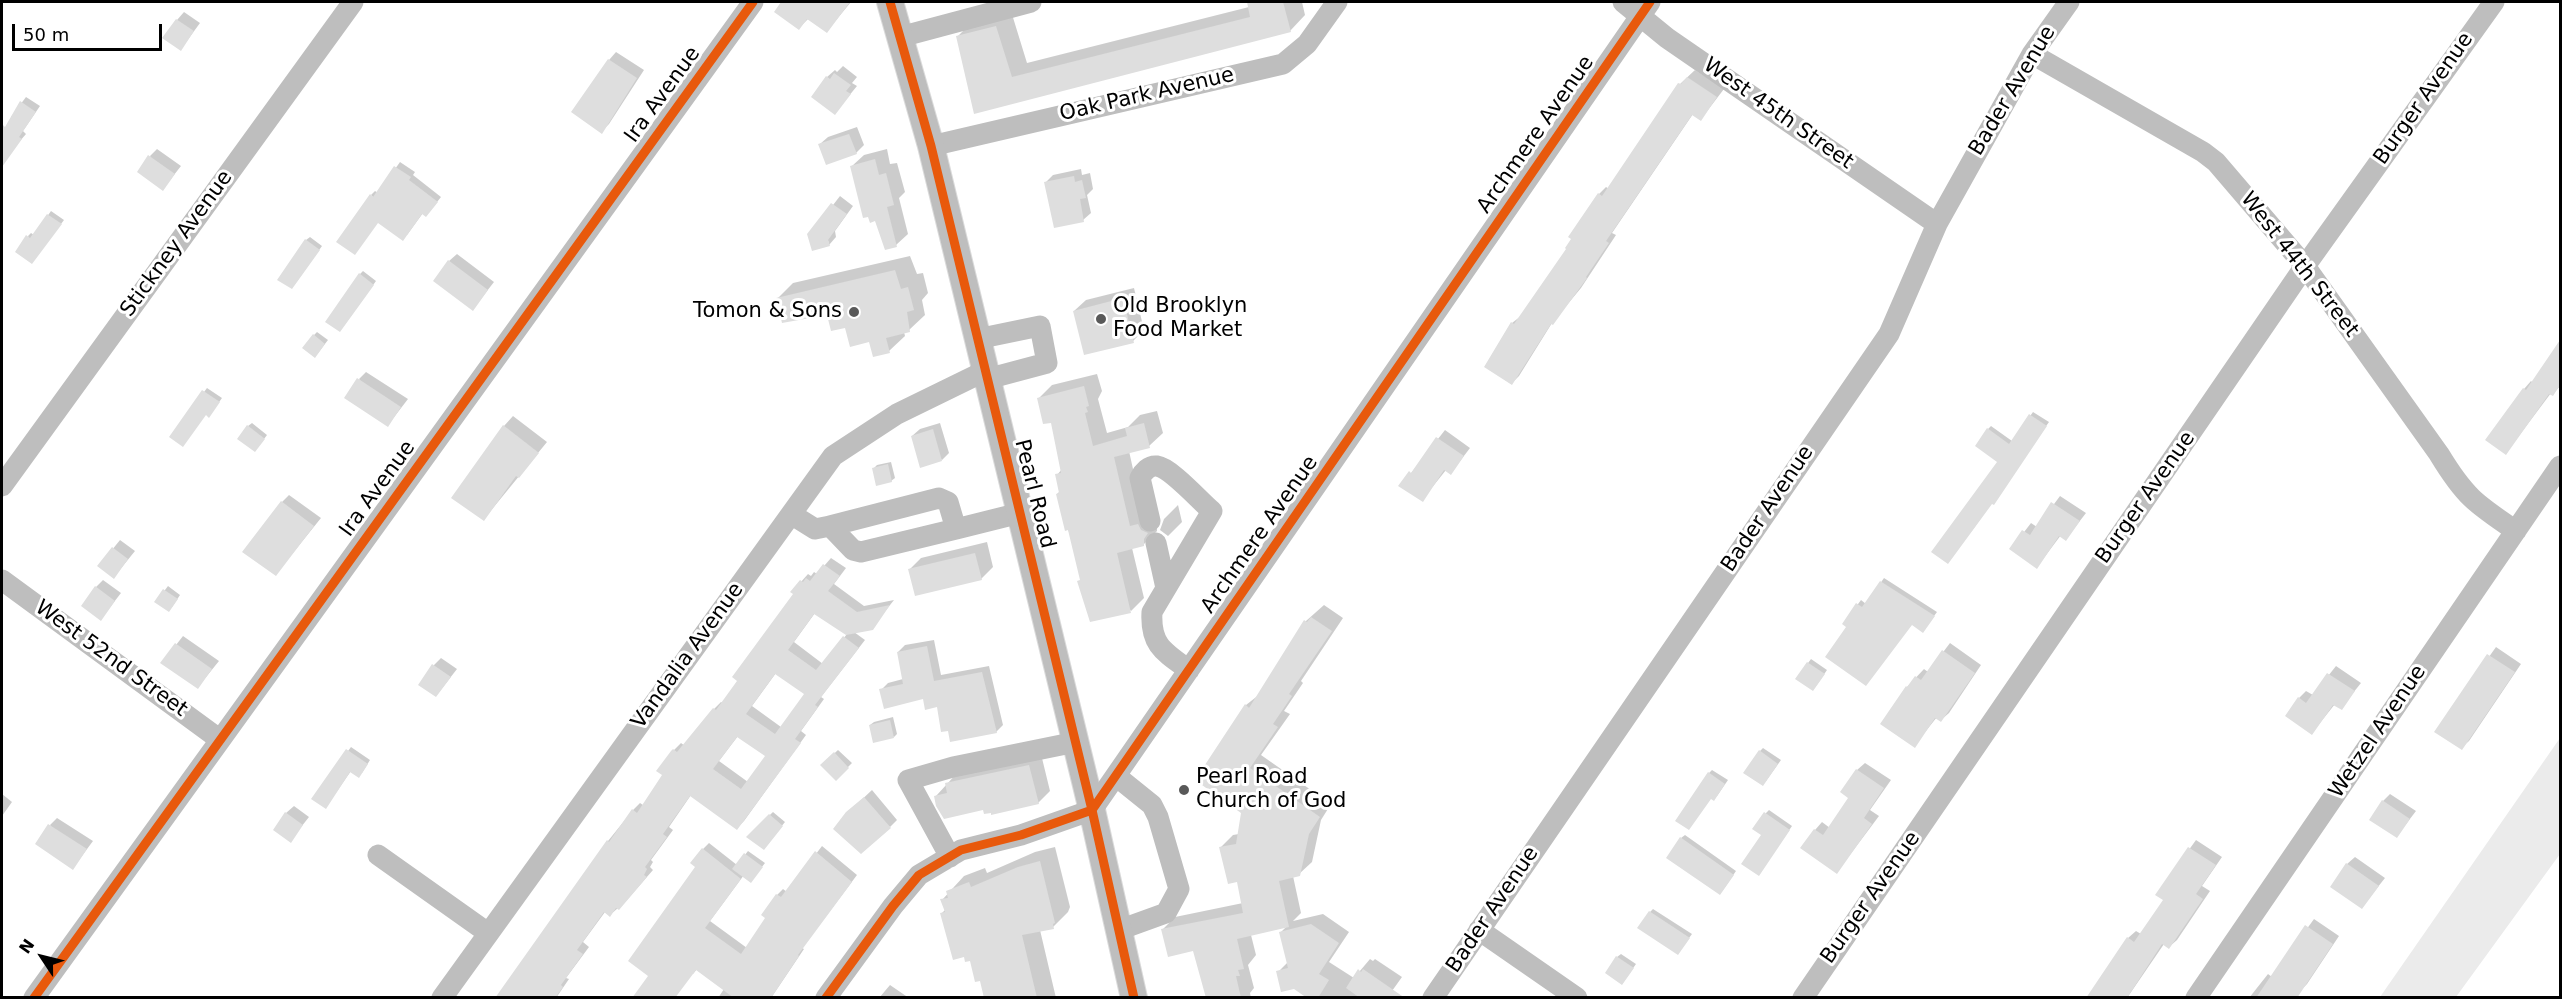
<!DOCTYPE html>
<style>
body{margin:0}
#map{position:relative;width:2562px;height:999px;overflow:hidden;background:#fff;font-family:"DejaVu Sans",sans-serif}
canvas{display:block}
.frame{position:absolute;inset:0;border:3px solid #000;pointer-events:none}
.north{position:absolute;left:12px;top:927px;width:60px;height:60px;-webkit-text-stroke:4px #fff;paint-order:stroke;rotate:305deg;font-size:16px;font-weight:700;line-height:24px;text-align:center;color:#000}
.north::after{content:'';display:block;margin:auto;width:21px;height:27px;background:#000;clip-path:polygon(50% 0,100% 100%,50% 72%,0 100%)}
.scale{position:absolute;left:12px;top:24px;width:150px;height:27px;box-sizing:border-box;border:3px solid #000;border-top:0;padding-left:8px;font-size:18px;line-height:21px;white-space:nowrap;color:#000;-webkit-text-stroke:4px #fff;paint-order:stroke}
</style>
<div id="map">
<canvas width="2562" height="999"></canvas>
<div class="frame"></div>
<div class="north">N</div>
<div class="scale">50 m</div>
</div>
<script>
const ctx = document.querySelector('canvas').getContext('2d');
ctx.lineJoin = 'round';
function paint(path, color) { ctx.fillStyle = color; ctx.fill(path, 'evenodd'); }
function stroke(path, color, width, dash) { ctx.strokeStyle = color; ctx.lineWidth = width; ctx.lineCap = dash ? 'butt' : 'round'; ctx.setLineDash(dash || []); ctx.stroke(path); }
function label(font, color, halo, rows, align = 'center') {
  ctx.font = font + ' "DejaVu Sans",sans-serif'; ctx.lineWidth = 6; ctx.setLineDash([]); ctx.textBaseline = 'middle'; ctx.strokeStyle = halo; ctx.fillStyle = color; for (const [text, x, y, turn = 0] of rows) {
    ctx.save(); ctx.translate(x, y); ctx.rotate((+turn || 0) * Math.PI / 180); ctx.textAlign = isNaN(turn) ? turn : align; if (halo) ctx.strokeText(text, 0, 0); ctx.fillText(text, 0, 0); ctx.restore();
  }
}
paint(new Path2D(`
 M2560,738V854L2456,997H2380Z`), '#ebebeb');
paint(new Path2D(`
 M783,2H851L827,31L809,18L799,28L776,11Z
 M1248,2H1302L1305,15L1290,31L975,112L958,36L973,21L1011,11L1027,63L1249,7Z
 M184,12L200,23L181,49L177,20Z
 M616,52L644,70L609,124L601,132L609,60Z
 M843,66L857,77L852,83L857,86L835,113L827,77L835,70L837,72Z
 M1695,70L1724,89L1701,119L1693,114L1612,233L1616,235L1581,288L1552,323L1519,376L1511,384L1486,366L1512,323L1521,316L1568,248L1599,194L1606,187L1609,189L1680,84Z
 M26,97L40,106L23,131L26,134L2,162V135L13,119L11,117Z
 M857,127L864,145L856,153L820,144L828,137Z
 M157,149L181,166L163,189L150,156Z
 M887,149L890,164L897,163L905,192L899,198L908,234L896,245L876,219L852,166L864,155Z
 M400,162L415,172L413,175L441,197L430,211L423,213L407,235L371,195L375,191L378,193Z
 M1081,169L1082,175L1090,173L1093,189L1087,195L1091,213L1083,220L1046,182L1053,175Z
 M840,196L853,206L835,231L836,237L829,245L823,218Z
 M51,211L64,220L35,259L28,236L31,233L34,235Z
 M310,237L322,246L295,284L306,240Z
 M457,254L494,282L473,309L449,261Z
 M910,256L917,274L923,273L928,293L922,300L925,315L909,330L904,332L905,336L889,351L828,313L777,299L793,283Z
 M363,271L376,281L343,327L360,274Z
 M1134,288L1144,330L1133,341L1074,311L1086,300Z
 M317,332L328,340L318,353L314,335Z
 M2560,343V386L2553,394L2551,393L2506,453L2524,389L2531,381L2533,383Z
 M366,372L408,399L388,425L359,379Z
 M1097,374L1102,391L1098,399L1107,433L1128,427L1140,415L1157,411L1163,433L1149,446L1129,451L1143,514L1157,524V531L1143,545L1132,548L1144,598L1131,611L1074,548L1057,494L1060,491L1057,475L1062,469L1052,421L1038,399L1052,385Z
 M207,388L222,398L212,412L206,414L171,436Z
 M2033,412L2049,422L1971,532L1999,462L1988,429L1991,426L2012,441Z
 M513,416L547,442L484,519L504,426Z
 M252,423L267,435L258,447L248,426Z
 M940,423L949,453L942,460L912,436L920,429Z
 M1445,430L1470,448L1451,473L1446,470L1422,500L1401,486Z
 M891,462L895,478L891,481L874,468L877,465Z
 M289,495L321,518L276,574L282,502Z
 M2060,496L2086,513L2066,539L2061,535L2037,567L2011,549L2031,523L2037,527Z
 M1178,505L1182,522L1168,536L1160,530L1164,519Z
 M120,540L135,551L114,577L99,566Z
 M987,542L993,567L981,579L910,569L921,558Z
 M831,558L846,568L834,584L864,606L894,600L872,628L854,632L865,640L821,697L824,699L801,731L806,735L744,821L737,828L691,795L669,827L673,830L651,860L653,862L650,867L653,870L626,901L610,915L605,912L583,942L589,947L566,978L569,979L556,998H496L608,841L633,810L640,803L643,805L664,775L672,752L681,743L685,746L714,709L721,702L723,703L795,594L792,592L808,574L811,576L814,572L817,574ZM815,613L847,634L823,664L794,642ZM776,673L806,694L781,727L752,706ZM738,736L767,756L748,782L719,761Z
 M1884,578L1937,612L1923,631L1912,624L1848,626L1844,623L1861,600L1866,604Z
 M103,580L121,593L101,619L96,587Z
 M168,586L180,595L172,607L156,602Z
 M1324,605L1343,618L1301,681L1303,683L1284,711L1290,714L1261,755L1331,804L1321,820L1312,862L1299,874L1293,876L1301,913L1293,921L1323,914L1349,932L1329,962L1354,978L1370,959L1373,961L1375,959L1402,977L1387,998H1310L1278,972L1288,962L1280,933L1287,926L1251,935L1256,955L1248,965L1254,988L1250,993L1251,998H1209L1194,949L1163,929L1175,917L1243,903L1238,880L1220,848L1233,835L1239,834L1243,812L1246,705L1260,694L1306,621Z
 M183,636L219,661L198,687L162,663Z
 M934,640L941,675L989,666L1003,725L996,732L949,729L938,706L924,697L881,690L888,683L903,679L898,652L905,645Z
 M1950,643L1981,665L1949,713L1941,720L1937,717L1914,746L1907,687L1924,669L1928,672Z
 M2496,647L2521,664L2469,741L2461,748L2436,731Z
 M441,658L457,669L436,696L434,665Z
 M1811,659L1827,670L1816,686L1797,678Z
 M2336,666L2361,683L2341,708L2335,704L2312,733L2299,698L2306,691L2313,695Z
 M893,717L897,734L894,737L870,725L874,722Z
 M351,747L370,760L362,773L351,771L326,807L313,798Z
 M1763,748L1781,760L1766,781L1760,751Z
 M838,750L852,763L836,779L822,765Z
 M1041,754L1050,791L1038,803L936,796L958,772Z
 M1865,763L1891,780L1870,810L1879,816L1837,872L1815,830L1822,822L1830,828L1850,798L1857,770Z
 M1712,770L1728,780L1717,796L1711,798L1709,773Z
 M872,790L897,820L890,827L856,805Z
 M2,794L12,802L2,816Z
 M2390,794L2416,811L2397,836L2383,801Z
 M294,806L309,817L290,841L286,813Z
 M1769,810L1792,826L1762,870L1763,834L1766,813Z
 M773,812L785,822L767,844L748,836Z
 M57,818L93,841L73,868L50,825Z
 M1685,835L1736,871L1723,890L1681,838Z
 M2196,840L2222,857L2202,886L2210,891L2177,940L2169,947L2164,944L2127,998H2088L2128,938L2136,931L2141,934L2165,899L2157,894Z
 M709,843L737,865L748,851L765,863L754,877L744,875L710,921L747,948L767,918L777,895L783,889L787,892L822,846L857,875L802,948L804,949L771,998H718L724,989L697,969L693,974L650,976L703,849Z
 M1055,847L1070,907L1068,912L1053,927L1040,930L1056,998H985L981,979L971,959L942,913L946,909L942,900L964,876L985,868L987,873L1035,852Z
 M2355,857L2385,878L2362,907L2347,864Z
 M1653,909L1692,934L1678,953L1650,912Z
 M2314,919L2339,936L2307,984L2293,998H2249L2268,974L2272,977Z
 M1621,954L1636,964L1622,984L1617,957Z
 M890,985L909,998H879Z`), '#0003');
paint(new Path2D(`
 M781,2H850L827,33L807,19L799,30L774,12Z
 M1247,2H1283L1291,32L974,114L956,36L996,26L1012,77L1250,17Z
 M176,19L194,31L181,51L162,38Z
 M608,59L637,78L602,134L571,112Z
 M834,73L851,85L846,91L851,94L835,115L811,97L826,76L830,79Z
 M1687,77L1717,97L1701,121L1692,115L1606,241L1609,243L1586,277L1587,278L1553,325L1551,324L1512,385L1484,367L1511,322L1514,324L1566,249L1565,248L1571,239L1568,237L1598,193L1602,196L1678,83L1681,84Z
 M20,101L36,112L19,137L22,139L2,167V124L5,127Z
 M849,134L857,154L826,165L818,144Z
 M148,155L175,174L163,191L137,172Z
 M875,159L879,175L886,173L894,205L887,207L897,247L885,250L875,221L870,223L868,217L863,218L850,166Z
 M394,166L411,177L409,180L438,202L426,217L422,214L403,241L378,223L355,255L336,242L370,194L373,197Z
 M1074,176L1075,182L1082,180L1086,198L1080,199L1084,222L1054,228L1044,182Z
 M831,203L847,214L828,240L830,246L812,251L807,234Z
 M47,214L62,224L32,264L15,252L26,235L30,238Z
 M305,239L320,250L292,289L277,280Z
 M448,260L488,290L473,311L433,281Z
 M895,270L901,289L908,287L914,310L907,312L910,332L886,338L890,353L873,357L869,342L850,347L845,328L831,331L827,315L782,323L776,298Z
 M359,273L374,285L340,332L325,322Z
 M1123,298L1134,343L1084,355L1073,311Z
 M313,334L325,344L315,358L302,348Z
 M2560,340V385L2553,396L2549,394L2506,455L2485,440L2523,388L2526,390Z
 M357,378L401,407L388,427L344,398Z
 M1084,386L1089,406L1086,407L1088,412L1085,413L1093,446L1127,436L1125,428L1144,423L1150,448L1114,457L1130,526L1138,524L1141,530L1148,533L1144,539V546L1117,553L1131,613L1090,622L1077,581L1080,580L1068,530L1065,531L1056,494L1059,493L1055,474L1061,473L1051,423L1043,424L1037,398Z
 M202,390L220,402L209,418L206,415L183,447L169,437Z
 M2029,414L2047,426L1994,505L1992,504L1948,564L1931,552L1997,462L1975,446L1987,428L2009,444Z
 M247,425L265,439L255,452L237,439Z
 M503,425L539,453L519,478L516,476L484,521L451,498Z
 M933,429L942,461L920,468L911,436Z
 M1436,437L1464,456L1451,475L1444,470L1423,502L1398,486L1409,471L1411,473Z
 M888,464L892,482L876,486L872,468Z
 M281,501L314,526L276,576L242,552Z
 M2051,502L2080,521L2066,541L2059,536L2037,569L2009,549L2022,530L2030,535Z
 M112,547L128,559L114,579L97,566Z
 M975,553L982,580L915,596L908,569Z
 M823,564L840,576L828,591L857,612L890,605L873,630L846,635L814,614L788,650L816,670L843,636L859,648L815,705L818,707L795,739L801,743L737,830L690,796L663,834L667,837L645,867L647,869L644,875L647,877L619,910L616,908L610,917L604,912L577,950L583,954L561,985L563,987L555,998H495L607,840L609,842L632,809L637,813L662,775L656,771L671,751L673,749L677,752L713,708L716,710L737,681L732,677L793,594L790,592L800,580L803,582L806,578L810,581ZM775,674L804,694L775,734L746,714ZM737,737L765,756L741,789L713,769Z
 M1880,581L1935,616L1923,633L1912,625L1866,686L1825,657L1846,627L1842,624L1856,603L1862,607Z
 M95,586L115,601L101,621L81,606Z
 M163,589L178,599L169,612L154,602Z
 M1311,617L1332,631L1289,694L1292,696L1273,724L1278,727L1250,768L1320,817L1309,834L1300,876L1279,881L1289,927L1237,939L1244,969L1238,970L1240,976H1236L1241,998H1206L1193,951L1168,957L1161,929L1243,913L1237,882L1228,884L1219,847L1236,844L1241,813L1195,780L1245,704L1249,708L1304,620L1307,622Z
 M175,643L212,669L198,689L160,663Z
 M927,646L934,681L982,672L997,733L950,742L948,731L941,732L937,707L925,710L923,699L884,709L879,689L903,684L897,652Z
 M1942,650L1975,673L1941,722L1935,718L1915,748L1880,724L1906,686L1907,687L1915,676L1921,680Z
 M2487,654L2515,672L2462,750L2434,732Z
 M1807,662L1825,674L1813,691L1795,679Z
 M432,664L451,677L436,697L418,685Z
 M2327,673L2355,691L2342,710L2333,705L2312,735L2285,716L2298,697L2306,703Z
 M890,720L894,738L873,743L869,725Z
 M346,749L368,764L359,778L350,772L326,809L311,799Z
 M1759,750L1778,764L1763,786L1743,773Z
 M834,752L849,768L836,781L820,765Z
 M1029,765L1039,804L991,815V813L984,814L983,810L944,819L936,806L934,796L947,793L945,783Z
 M1856,769L1884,788L1864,818L1872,824L1837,874L1800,848L1814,829L1823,835L1848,798L1840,792Z
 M1708,772L1725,784L1714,801L1711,799L1689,830L1675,821Z
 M864,797L891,828L861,854L833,829L846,812Z
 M2382,800L2410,819L2397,838L2369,820Z
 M285,812L303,825L291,843L273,830Z
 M1764,812L1790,830L1759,876L1741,864L1761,835L1752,829Z
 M769,814L783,826L764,850L746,837Z
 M48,824L87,849L73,870L35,844Z
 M1680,837L1734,875L1720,895L1666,858Z
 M2188,847L2216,865L2196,894L2203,899L2169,949L2162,944L2127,998H2086L2127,937L2134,942L2163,900L2155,895Z
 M702,848L741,879L705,928L741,954L765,918L761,915L776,894L781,897L815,851L852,882L798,955L799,956L771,998H734L696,970L675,998H632L648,976L628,961L695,867L690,863Z
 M744,853L763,867L751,883L732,869Z
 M1040,861L1055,923L1053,924L1054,929L1022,935L1037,998H984L980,981L975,982L970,961L965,962L964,957L953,960L940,913L945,912L940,899L948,898L946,891L969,882L971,887L1018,867Z
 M2346,863L2379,886L2362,909L2330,887Z
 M1649,911L1690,938L1678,955L1637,928Z
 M1311,924L1339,943L1319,974L1329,980L1318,998H1307L1294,989L1281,992L1276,971L1288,968L1279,932Z
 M2305,925L2333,944L2297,998H2256Z
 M1616,956L1634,968L1622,985L1605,973Z
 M1358,969L1361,972L1363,969L1405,998H1360L1346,988Z`), '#dedede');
const major = new Path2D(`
 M890,2L931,146L1092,810L1134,998`);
stroke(major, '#dbdbdb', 28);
stroke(new Path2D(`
 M1623,2L1667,38L1937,224
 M900,37L1031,2
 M2032,54L2203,152L2216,162L2305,266L2439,454C2465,497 2476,504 2516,531
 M931,146L1283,64L1307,44L1337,2
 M977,339L1040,326L1047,363L987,379
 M2,486L353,2
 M791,514L815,529L830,526L853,550L861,552L956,529
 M1150,521L1140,478C1143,472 1149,465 1157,466C1171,468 1200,501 1212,511L1152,612C1150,645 1164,652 1189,670
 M830,526L939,498L948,502L956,529L1020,513
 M1156,543L1166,588
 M2,580L219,739
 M1116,776L1152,805L1158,817L1179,889L1166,913L1119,930
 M378,855L488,933
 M950,857L908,780L953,767L1076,742
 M1479,930L1577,998
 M34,998L753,2
 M442,998L833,456L897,414L985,371
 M826,998L893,906L919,875L961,850L1021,835L1092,810L1650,2
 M1433,998L1889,334L1937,224L2032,54L2069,2
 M1803,998L2305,266L2494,2
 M2196,998L2560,466`), '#bebebe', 21);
stroke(major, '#bebebe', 26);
stroke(new Path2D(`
 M890,2L931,146L1092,810L1134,998
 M34,998L753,2
 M826,998L893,906L919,875L961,850L1021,835L1092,810L1650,2`), '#e8590c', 9);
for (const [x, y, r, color] of [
 [854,312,6,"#595959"],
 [1101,319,6,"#595959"],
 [1184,790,6,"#595959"]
]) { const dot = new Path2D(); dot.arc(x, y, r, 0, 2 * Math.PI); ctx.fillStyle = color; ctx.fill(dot); stroke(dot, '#fff', 2); }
label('21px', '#000', '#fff', [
 ["Bader Avenue",2013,91,-59],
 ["Ira Avenue",663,95,-54],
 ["Oak Park Avenue",1147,95,-13],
 ["Burger Avenue",2424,99,-55],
 ["West 45th Street",1778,114,35],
 ["Archmere Avenue",1536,135,-55],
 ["Stickney Avenue",177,244,-54],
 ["West 44th Street",2299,265,52],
 ["Ira Avenue",378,489,-54],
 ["Pearl Road",1034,494,76],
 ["Burger Avenue",2146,498,-55],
 ["Bader Avenue",1768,509,-56],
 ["Archmere Avenue",1260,535,-55],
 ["Vandalia Avenue",688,656,-54],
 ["West 52nd Street",111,659,36],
 ["Wetzel Avenue",2378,732,-56],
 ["Burger Avenue",1871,898,-55],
 ["Bader Avenue",1493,910,-56]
]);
label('21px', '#000', '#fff', [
 ["Old Brooklyn",1113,307],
 ["Food Market",1113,331],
 ["Tomon & Sons",842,312,"right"],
 ["Pearl Road",1196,778],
 ["Church of God",1196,802]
], 'left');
</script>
